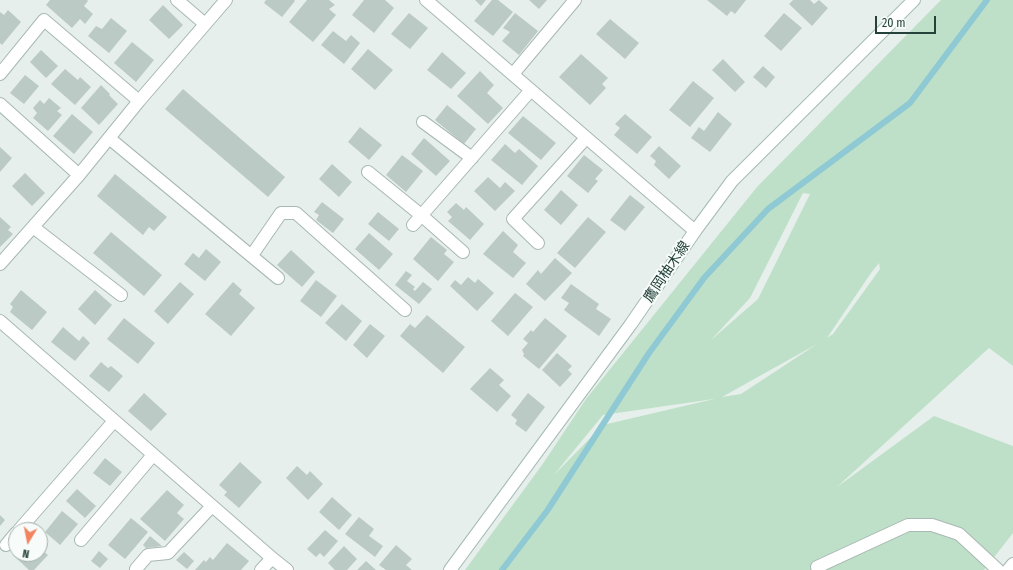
<!DOCTYPE html>
<meta charset="utf-8">
<style>
body{margin:0}
#map{position:relative;width:1013px;height:570px;overflow:hidden;background:#e6efeb;font-family:"Fira Sans Condensed",sans-serif}
canvas{display:block}
.north{position:absolute;left:8px;top:522px;width:40px;height:40px;box-sizing:border-box;background:#f7fbf9;border:1px solid #a3b1ad;border-radius:50%;rotate:190deg;font-size:11px;font-weight:700;line-height:16px;text-align:center;color:#24423a}
.north::after{content:'';display:block;margin:auto;width:14px;height:18px;background:#f4845f;clip-path:polygon(50% 0,100% 100%,50% 72%,0 100%)}
.scale{position:absolute;left:875px;top:16px;width:61px;height:18px;box-sizing:border-box;border:2px solid #24423a;border-top:0;padding-left:5px;font-size:12px;line-height:14px;white-space:nowrap;color:#24423a;-webkit-text-stroke:3px #f7fbf9;paint-order:stroke}
</style>
<div id="map">
<canvas width="1013" height="570"></canvas>
<div class="north">N</div>
<div class="scale">20 m</div>
</div>
<script>
const ctx = document.querySelector('canvas').getContext('2d');
ctx.lineJoin = 'round';
function paint(path, color) { ctx.fillStyle = color; ctx.fill(path, 'evenodd'); }
function stroke(path, color, width, dash) { ctx.strokeStyle = color; ctx.lineWidth = width; ctx.lineCap = dash ? 'butt' : 'round'; ctx.setLineDash(dash || []); ctx.stroke(path); }
function label(font, color, halo, rows, align = 'center') {
  ctx.font = font + ' "Fira Sans Condensed","Noto Sans JP",sans-serif'; ctx.lineWidth = 4; ctx.setLineDash([]); ctx.textBaseline = 'middle'; ctx.strokeStyle = halo; ctx.fillStyle = color; for (const [text, x, y, turn = 0] of rows) {
    ctx.save(); ctx.translate(x, y); ctx.rotate((+turn || 0) * Math.PI / 180); ctx.textAlign = isNaN(turn) ? turn : align; if (halo) ctx.strokeText(text, 0, 0); ctx.fillText(text, 0, 0); ctx.restore();
  }
}
paint(new Path2D(`
 M941,0H1013V366L989,348L837,487L934,416L1010,445L1013,446V533L984,570H465L542,465L586,399L757,187ZM803,193L810,194L758,299L711,340L750,298ZM879,263L880,269L833,334L827,338L871,273ZM817,344L741,394L722,397ZM714,399L603,425L553,476L603,415Z`), '#bfe0c8');
stroke(new Path2D(`
 M502,570L547,511L649,353L704,278L768,209L910,103L987,0`), '#8ec9d4', 6);
paint(new Path2D(`
 M50,0H87L88,1L84,6L93,14L85,24L80,19L72,28L46,5Z
 M266,0H294L295,1L282,17L264,3Z
 M307,0H329L335,5L329,9L336,15L313,42L289,22Z
 M364,0H385L394,8L374,33L352,15Z
 M475,0H486L481,6Z
 M492,0H498L513,12L493,36L474,21Z
 M529,0H547L539,9Z
 M707,0H746L735,14L731,11L727,16Z
 M793,0H810L814,4L819,0L828,8L812,26L789,4Z
 M163,5L183,25L169,39L149,20Z
 M8,10L21,22L2,45L0,43V12L4,15Z
 M409,13L428,28L410,49L391,34Z
 M515,13L538,31L519,55L502,41L510,32L503,28Z
 M784,13L802,28L781,51L764,36Z
 M111,18L127,31L109,53L88,36L96,26L102,29Z
 M610,19L639,43L625,59L596,34Z
 M333,31L346,41L351,35L360,43L344,64L321,45Z
 M132,42L154,60L136,82L114,63Z
 M368,49L393,70L375,90L351,69Z
 M41,50L58,66L46,78L30,62Z
 M442,52L466,73L451,89L427,70Z
 M581,54L608,78L602,84L606,88L590,105L559,77Z
 M723,59L745,82L735,92L712,70Z
 M763,66L775,77L766,88L753,77Z
 M65,69L78,80L80,77L91,87L75,105L51,84Z
 M480,71L494,85L487,93L503,108L488,124L457,96Z
 M25,75L39,86L24,104L10,93Z
 M693,81L714,98L690,127L669,110Z
 M101,85L110,94L109,95L118,104L99,125L81,108Z
 M183,89L285,177L268,197L165,109Z
 M49,98L61,108L57,111L62,115L48,131L33,118L37,113L33,108L40,100L44,104Z
 M447,105L476,129L464,144L435,120Z
 M718,112L732,124L710,152L691,138L699,127L704,131Z
 M72,114L93,132L74,154L53,136Z
 M625,114L652,137L637,154L614,135L620,128L615,124Z
 M523,116L556,143L541,160L508,133Z
 M360,127L382,145L369,160L348,142Z
 M424,138L450,161L436,176L411,154Z
 M505,144L515,153L519,149L538,166L522,185L491,160Z
 M659,146L681,166L669,179L654,165L656,161L650,156Z
 M0,147L12,158L0,172Z
 M402,155L423,171L406,192L386,175Z
 M584,155L603,170L595,179L598,181L588,193L567,176Z
 M332,164L352,182L339,197L319,179Z
 M25,173L45,193L32,206L12,186Z
 M115,174L167,217L154,231L149,227L143,235L97,196Z
 M488,177L500,188L505,182L515,191L495,211L474,191Z
 M561,190L578,205L561,225L544,210Z
 M630,195L645,207L625,231L610,220Z
 M322,202L344,219L333,233L316,220L319,215L314,212Z
 M456,203L464,210L466,207L484,224L470,240L448,221L452,217L447,212Z
 M378,212L399,229L389,241L368,224Z
 M0,217L11,227L8,230L13,234L0,247Z
 M588,217L606,232L575,268L557,253Z
 M503,231L518,245L513,252L526,263L513,278L483,254Z
 M111,232L162,275L144,296L93,253Z
 M369,233L393,254L379,270L355,249Z
 M431,237L447,250L444,254L454,262L438,281L413,259Z
 M206,249L221,262L205,281L184,264L193,253L199,258Z
 M291,250L315,272L302,287L277,265Z
 M555,258L572,273L545,301L526,284L538,270L541,274Z
 M406,271L412,275L407,281L415,287L413,289L415,291L423,282L432,289L419,304L395,285Z
 M468,277L475,283L478,279L494,293L477,311L450,286L455,280L461,285Z
 M316,280L337,296L321,317L300,301Z
 M180,282L194,294L168,324L154,311Z
 M233,282L242,290L239,294L255,308L231,336L205,314Z
 M571,284L599,304L596,309L611,319L599,336L564,310L569,303L561,298Z
 M21,290L47,312L32,330L10,312L13,307L10,304Z
 M95,290L112,305L95,325L78,309Z
 M515,293L533,307L508,336L491,321Z
 M342,304L362,321L346,341L325,323Z
 M427,315L465,347L443,373L400,336L410,324L415,328Z
 M124,318L155,343L138,364L107,339Z
 M545,318L567,336L539,369L523,356L524,354L522,350L528,343L523,339L531,330L533,332Z
 M370,324L385,336L367,358L353,345Z
 M63,327L79,341L83,336L90,343L75,361L51,342Z
 M557,353L572,366L568,370L572,374L560,387L542,370Z
 M101,362L108,368L111,366L123,376L109,392L89,376Z
 M490,368L504,380L499,385L511,396L497,412L470,389Z
 M144,393L167,414L151,431L128,411Z
 M528,393L545,407L526,432L515,424L517,420L511,415Z
 M105,458L122,472L110,486L93,473Z
 M240,462L262,482L239,508L224,495L227,492L219,485Z
 M297,466L307,475L310,471L323,484L308,500L286,478Z
 M77,489L96,506L85,518L66,501Z
 M167,490L184,505L177,513L184,519L165,541L140,519Z
 M332,497L352,515L339,530L319,512Z
 M62,511L78,524L60,545L45,532Z
 M0,515L5,520L0,526Z
 M359,517L374,529L369,536L383,546L375,557L345,534Z
 M131,518L148,532L125,559L108,545Z
 M325,530L338,541L324,557L320,553L316,557L307,549Z
 M150,536L162,546L146,548L143,545Z
 M227,543L249,561L241,570H195L204,560L206,562L210,557L213,560Z
 M396,545L412,559L406,565L412,570H386L379,565Z
 M344,546L357,559L347,570H335L328,563Z
 M40,548L48,555L34,570H29L13,555L16,552V554H40Z
 M99,551L108,559L100,568L91,561Z
 M184,552L194,561L187,569L176,560Z
 M366,561L376,570H357Z`), '#bbcac4');
const minor = new Path2D(`
 M177,0L205,24
 M426,0L695,231
 M0,74L44,20L139,101
 M513,74L575,0
 M0,104L79,175
 M423,122L472,158
 M109,138L278,278
 M368,172L421,215L463,252
 M413,225L531,90
 M33,227L121,295
 M538,243L513,219L586,138
 M252,255L281,213H296L405,310
 M0,264L79,175L139,101L226,0
 M0,321L272,558L287,570
 M19,530L114,421
 M81,540L153,455
 M6,545L16,533
 M817,567L908,525H932L959,534L998,570
 M136,569L148,555L168,553L212,506
 M261,570L272,558`);
const tertiary = new Path2D(`
 M1008,570L1013,564`);
const secondary = new Path2D(`
 M450,570L631,324L695,231L732,181L914,0`);
stroke(minor, '#a8b8b2', 14);
stroke(tertiary, '#a8b8b2', 14);
stroke(secondary, '#a4bbb3', 14);
stroke(minor, '#fff', 12);
stroke(tertiary, '#fff', 12);
stroke(secondary, '#fff', 12);
label('14px', '#24423a', '#f7fbf9', [
 ["鷹岡柚木線",667,272,-56]
]);
</script>
